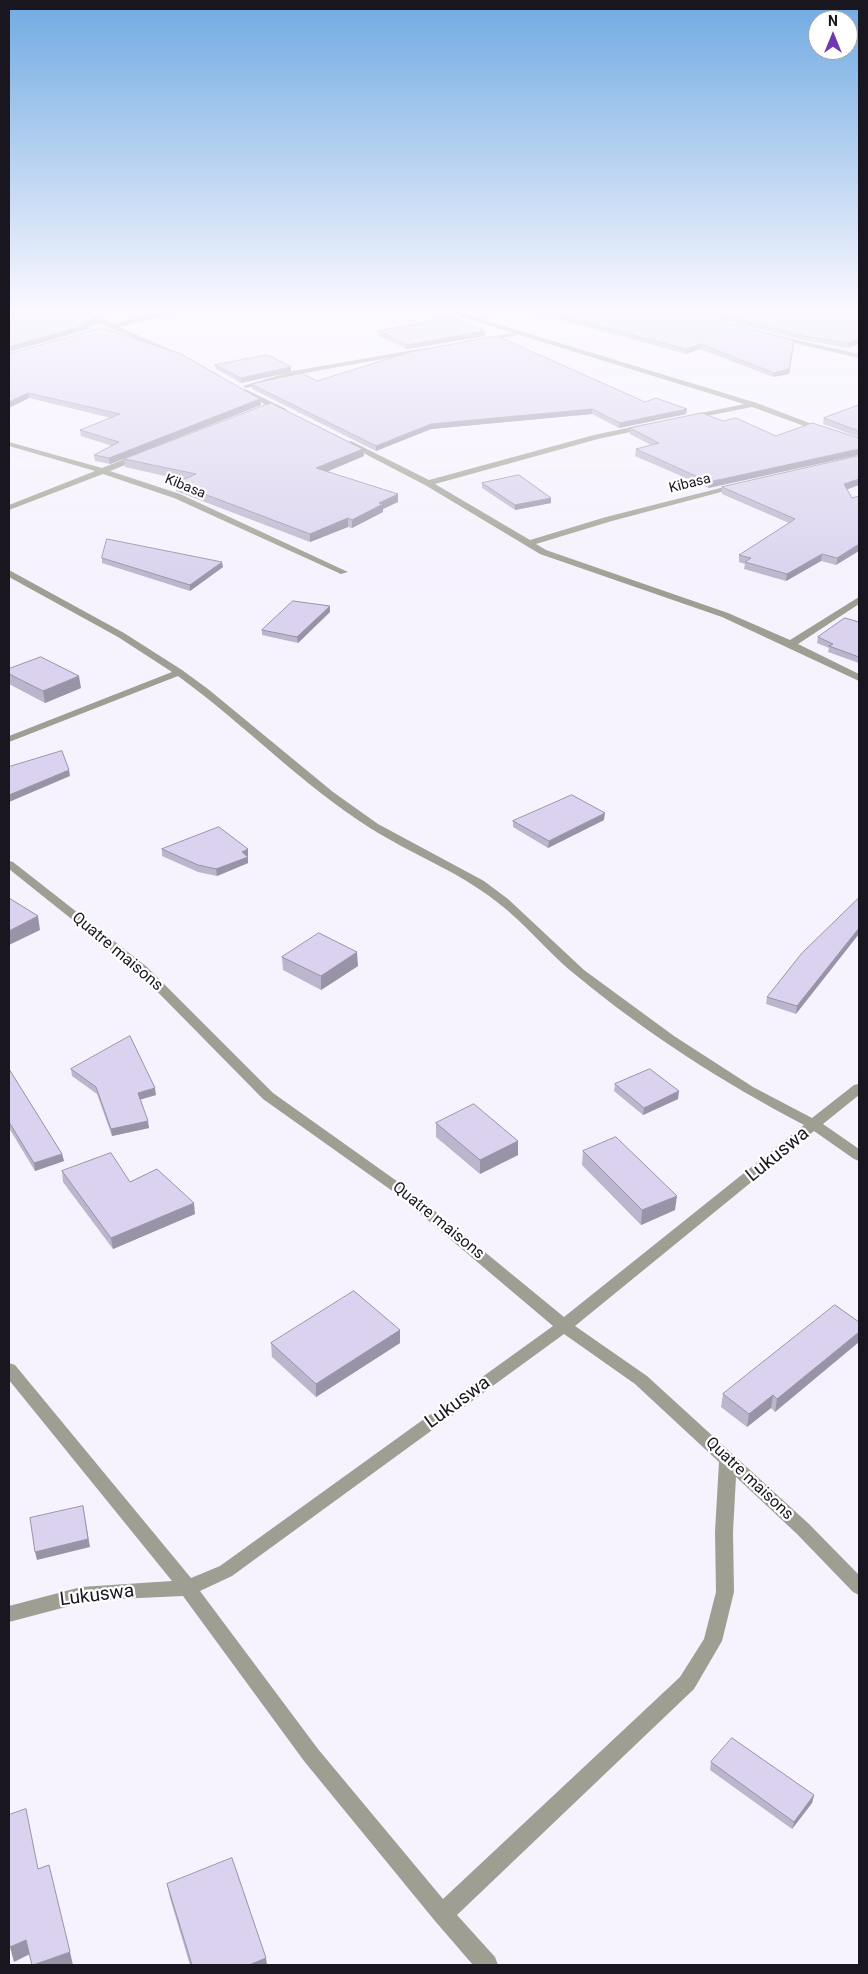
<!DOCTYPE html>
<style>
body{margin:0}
#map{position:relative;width:868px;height:1974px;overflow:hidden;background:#f6f2fe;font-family:Roboto,sans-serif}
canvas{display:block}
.frame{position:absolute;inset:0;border:10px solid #191620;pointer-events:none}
.north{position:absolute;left:808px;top:10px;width:50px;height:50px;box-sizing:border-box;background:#fff;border:1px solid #a3a2a6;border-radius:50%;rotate:0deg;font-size:14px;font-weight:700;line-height:20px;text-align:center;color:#191620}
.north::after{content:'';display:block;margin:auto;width:18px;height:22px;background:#6e39b0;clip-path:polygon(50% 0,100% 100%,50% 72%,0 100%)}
</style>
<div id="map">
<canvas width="868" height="1974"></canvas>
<div class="frame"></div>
<div class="north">N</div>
</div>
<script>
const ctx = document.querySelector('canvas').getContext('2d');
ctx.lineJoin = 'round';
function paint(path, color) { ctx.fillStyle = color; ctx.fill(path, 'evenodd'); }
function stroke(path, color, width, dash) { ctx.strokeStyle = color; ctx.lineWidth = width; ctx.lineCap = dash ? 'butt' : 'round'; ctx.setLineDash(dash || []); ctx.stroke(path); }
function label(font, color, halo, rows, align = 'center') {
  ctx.font = font + ' Roboto,sans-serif'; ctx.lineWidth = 4.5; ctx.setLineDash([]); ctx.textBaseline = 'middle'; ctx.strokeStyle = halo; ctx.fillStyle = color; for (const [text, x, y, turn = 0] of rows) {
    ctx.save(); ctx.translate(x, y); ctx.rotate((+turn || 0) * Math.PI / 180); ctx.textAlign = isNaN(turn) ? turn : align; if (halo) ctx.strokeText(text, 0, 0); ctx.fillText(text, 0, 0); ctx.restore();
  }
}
paint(new Path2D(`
 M72,310H80L114,324L153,313L187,310L119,327L187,357L182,358L110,328Z
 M442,310H451L757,403L825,429L818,431L752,407L687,420V416L744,404L520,335L480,341V339L512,333Z
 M779,336L859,354V358L777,339L776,338Z
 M425,348L427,349V351L294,375L246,388L243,386L293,371Z
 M245,389L286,409L287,411L280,413L243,392V390Z
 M646,424H649V428L598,439L435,484L530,540L606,517L740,483V487L612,521L536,544L546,550L728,613L790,640L859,597V604L798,644L859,674V681L722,617L540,554L425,485L344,443L351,441L429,480L594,435Z
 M9,442L102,468L137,454H143V458L110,471L180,494L348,572L341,574L174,498L103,474L9,510V505L95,471L9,446Z
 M9,570L124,633L182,670L208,689L333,792L378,824L484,881L508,899L584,970L674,1036L753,1087L812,1118L854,1085L859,1084V1095L823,1124L859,1149V1161L854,1159L814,1131L575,1326L647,1376L809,1524L859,1575V1595L853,1592L797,1534L736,1477L733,1532L734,1592L722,1641L694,1689L457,1915L495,1957L498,1965H473L435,1921L304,1761L183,1596L118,1599L81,1603L9,1622V1606L81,1587L172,1581L9,1380V1363L15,1365L191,1578L220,1566L553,1326L398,1195L263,1099L139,973L9,869V861L13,862L147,967L273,1093L408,1189L564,1317L804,1125C724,1083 647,1034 577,976C549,954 526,924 497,902C458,871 411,854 370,828C301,784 244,724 178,676L9,742V736L172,672L118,637L9,577ZM564,1334L635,1384L719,1462L715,1532L716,1592L704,1639L680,1677L443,1899L318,1749L200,1591L232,1576Z`), '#9e9f92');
paint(new Path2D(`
 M525,310H677L794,345L789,374L773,377L700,349L686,354Z
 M684,310H859L848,348L803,340Z
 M379,331H485V336L407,349L379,336Z
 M9,354L260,399L261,405L110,464L95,461L94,455L112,446L81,436L80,430L111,418L29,398L9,408Z
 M215,365L291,367V372L241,383L216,369Z
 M317,381L645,402L687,409L686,414L619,428L592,414L431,429L376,451L252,389L251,384Z
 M859,405V437L823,424L824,418Z
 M723,421L776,436L709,488L635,456L636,449L651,445L630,434V428Z
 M364,456L327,471L398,502L383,509V512L352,528L348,527L310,542L176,491L175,483L183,480L125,467L124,459Z
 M482,483L551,503L515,510L482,488Z
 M722,487L847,490L836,565L821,561L786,581L744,569L745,564L739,562V555L789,523L722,494Z
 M102,558L223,567L190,591L102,563Z
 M330,612L298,643L262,635V630Z
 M859,622V663L828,652L829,648L817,643L818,637Z
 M9,669L81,688L45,703L9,684Z
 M604,820L548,848L513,827V821Z
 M162,849H248V863L217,876L198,872L162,856Z
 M859,898L796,1014L766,1004L767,997Z
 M282,957L358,966L321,990L283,970Z
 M9,1069L62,1154L64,1161L35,1171L9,1128Z
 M71,1069L156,1095L140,1099L149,1128L112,1136L97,1094L72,1076Z
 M615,1084L678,1099L643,1115L614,1091Z
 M436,1123L518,1141V1155L480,1174L436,1137Z
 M583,1151L675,1210L641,1225L582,1165Z
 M62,1171L195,1214L113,1249L63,1182Z
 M859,1322L775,1412L771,1408L747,1427L721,1407L723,1394Z
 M400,1330V1343L316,1397L272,1357L271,1343Z
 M711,1762L814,1795L812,1803L792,1829L710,1770Z
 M167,1884L267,1965H190L170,1898Z`), '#bbb5cd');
paint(new Path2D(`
 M98,319V324L89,326L90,329L9,352V347L84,322Z
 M485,331V336L407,349V345Z
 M859,339V344L848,348V343Z
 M701,344L700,349L686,354V349Z
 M794,345L789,374L773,377L774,373Z
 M291,367V372L241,383V378Z
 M28,393L29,398L9,408V402Z
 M260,399L261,405L110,464L109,458Z
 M592,409V414L431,429L376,451V446L431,424Z
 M687,409L686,414L619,428L620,423Z
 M363,449L364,456L317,476L316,468Z
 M859,449V455L709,488V482Z
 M859,479V485L843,491L844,484Z
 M398,494V502L383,509V512L352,528V520L379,503Z
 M551,498V503L515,510V505Z
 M348,518V527L310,542V534Z
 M859,544V551L836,565L837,558Z
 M822,554L821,561L786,581L787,574Z
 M222,562L223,567L190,591V585Z
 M330,606V612L298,643L297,637Z
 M79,676L81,688L45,703L43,691Z
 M69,770L70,776L9,802V795Z
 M605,813L604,820L548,848L549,841Z
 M248,849V856L242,858V852Z
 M248,857V863L217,876L216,869Z
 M38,916L40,930L9,945V931Z
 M859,928V934L796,1014L797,1006Z
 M357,952L358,966L321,990V976Z
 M155,1088L156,1095L139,1100L138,1093Z
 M679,1091L678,1099L643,1115L644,1108Z
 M148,1121L149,1128L112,1136L111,1129Z
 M518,1141V1155L480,1174V1160Z
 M62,1154L64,1161L35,1171L34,1163Z
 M677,1196L675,1210L641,1225L642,1210Z
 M194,1203L195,1214L113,1249L111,1238Z
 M400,1330V1343L316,1397V1384Z
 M859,1332V1342L775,1412L777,1399Z
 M773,1395L771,1408L747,1427L749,1414Z
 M83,1506L90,1547L37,1560L35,1552Z
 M814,1795L812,1803L792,1829L794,1822Z
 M26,1940L30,1954L14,1962L10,1947Z
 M70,1952L73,1965H33Z
 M266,1958L267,1965H249Z`), '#9993a7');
const building = new Path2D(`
 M9,310H68L98,319L84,322L89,324L9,347Z
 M541,310H676L794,340L789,369L774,373L701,344L686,349Z
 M702,310H859V339L848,343L804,336Z
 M453,317L485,331L407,345L379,331Z
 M102,328L181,354L260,399L109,458L94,455L119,442L80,430L120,414L28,393L9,402V354Z
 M497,336L645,402L656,398L687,409L620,423L592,409L431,424L376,446L251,384L302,373L317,381L410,352Z
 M268,355L291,367L241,378L215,365Z
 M271,403L363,449L316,468L398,494L379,503L383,504L352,520L348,518L310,534L175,483L196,474L124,459Z
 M859,405V431L824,418Z
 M702,413L723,421L736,418L776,436L812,423L859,438V449L709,482L636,449L659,443L630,428Z
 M859,456V479L844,484L852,498L859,496V544L837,558L822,554L787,574L745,562L751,558L739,555L795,519L722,487Z
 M519,475L551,498L515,505L482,483Z
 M107,539L222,562L190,585L102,558Z
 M293,601L330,606L297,637L262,630Z
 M845,618L859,622V657L829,646L833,644L818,637Z
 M41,657L79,676L43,691L9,674V669Z
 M62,751L69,770L9,795V767Z
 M572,795L605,813L549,841L513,821Z
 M219,827L248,849L242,852L248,857L216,869L198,865L162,849Z
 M9,898L38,916L9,931Z
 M859,898V928L797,1006L767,997L802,953Z
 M319,933L357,952L321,976L282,957Z
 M130,1036L155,1088L138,1093L148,1121L111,1129L96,1087L71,1069Z
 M9,1069L62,1154L34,1163L9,1122Z
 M650,1069L679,1091L644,1108L615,1084Z
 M474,1104L518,1141L480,1160L436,1123Z
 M616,1137L677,1196L642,1210L583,1151Z
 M111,1153L130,1182L157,1169L194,1203L111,1238L62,1171Z
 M354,1291L400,1330L316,1384L271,1343Z
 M835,1305L859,1322V1332L777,1399L773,1395L749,1414L723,1394Z
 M83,1506L88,1539L35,1552L30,1518Z
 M732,1738L814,1795L794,1822L711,1762Z
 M26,1809L38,1869L49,1865L70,1952L33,1965H32L26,1940L10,1947L9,1941V1815Z
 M232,1858L266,1958L249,1965H192L167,1884Z`);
paint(building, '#dad2ee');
stroke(building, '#9993a7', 1);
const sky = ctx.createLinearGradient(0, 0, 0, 586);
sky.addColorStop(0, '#70aae2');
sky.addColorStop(0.53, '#fbf9ff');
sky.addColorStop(1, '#fbf9ff00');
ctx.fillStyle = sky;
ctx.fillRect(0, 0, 868, 586);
label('14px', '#191620', '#fff', [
 ["Kibasa",690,484,-14],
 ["Kibasa",185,487,22]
]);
label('16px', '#191620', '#fff', [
 ["Quatre maisons",117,952,40],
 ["Quatre maisons",438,1221,39],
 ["Quatre maisons",749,1479,43]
]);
label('19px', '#191620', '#fff', [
 ["Lukuswa",778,1155,-39],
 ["Lukuswa",458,1403,-36],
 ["Lukuswa",97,1596,-7]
]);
</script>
